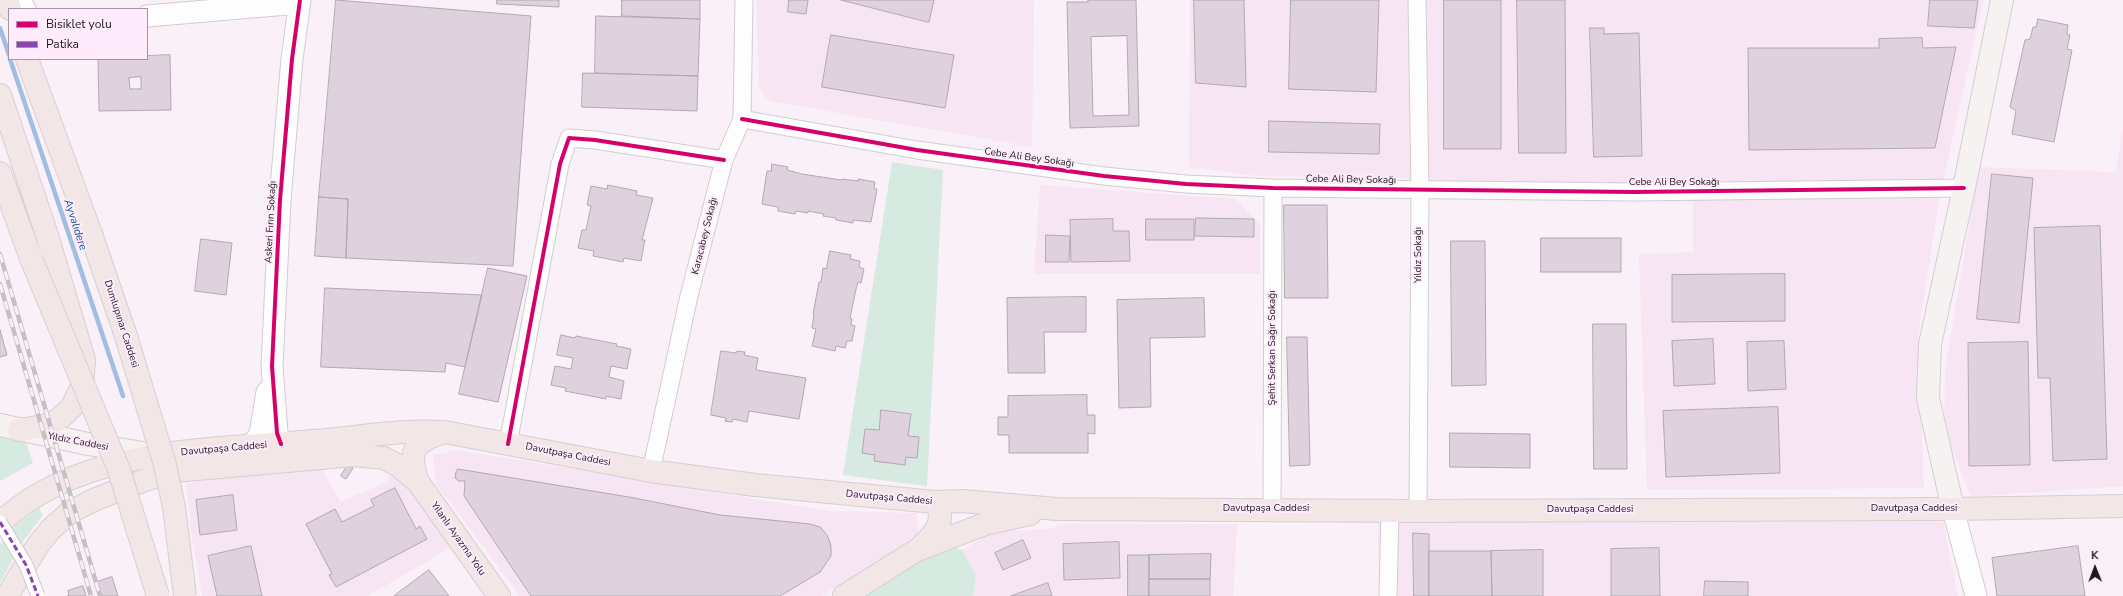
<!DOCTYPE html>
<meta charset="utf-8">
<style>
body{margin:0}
#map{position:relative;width:2123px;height:596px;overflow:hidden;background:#faf0f8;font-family:"Nunito Sans",sans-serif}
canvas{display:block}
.legend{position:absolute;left:8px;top:8px;width:140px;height:52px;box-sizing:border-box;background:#feecfc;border:1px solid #a497a3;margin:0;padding:5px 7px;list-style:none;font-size:12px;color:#1e181e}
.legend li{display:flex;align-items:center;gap:8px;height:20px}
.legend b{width:20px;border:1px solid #a497a3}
.north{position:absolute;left:2075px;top:548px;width:40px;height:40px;-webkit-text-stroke:3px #feecfc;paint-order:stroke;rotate:359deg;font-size:11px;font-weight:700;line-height:16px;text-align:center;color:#1e181e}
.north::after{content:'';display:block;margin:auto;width:14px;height:18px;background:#1e181e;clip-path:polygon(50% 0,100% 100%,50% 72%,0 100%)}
</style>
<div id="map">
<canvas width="2123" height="596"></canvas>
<ul class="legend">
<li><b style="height:5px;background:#d6006c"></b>Bisiklet yolu</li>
<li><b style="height:5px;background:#8e44ad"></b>Patika</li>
</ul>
<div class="north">K</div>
</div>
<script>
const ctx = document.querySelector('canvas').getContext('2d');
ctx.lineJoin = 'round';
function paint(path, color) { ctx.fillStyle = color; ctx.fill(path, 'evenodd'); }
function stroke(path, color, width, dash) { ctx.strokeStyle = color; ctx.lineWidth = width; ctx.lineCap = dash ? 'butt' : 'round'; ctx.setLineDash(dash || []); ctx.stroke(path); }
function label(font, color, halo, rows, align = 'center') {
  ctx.font = font + ' "Nunito Sans",sans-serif'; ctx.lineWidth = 4; ctx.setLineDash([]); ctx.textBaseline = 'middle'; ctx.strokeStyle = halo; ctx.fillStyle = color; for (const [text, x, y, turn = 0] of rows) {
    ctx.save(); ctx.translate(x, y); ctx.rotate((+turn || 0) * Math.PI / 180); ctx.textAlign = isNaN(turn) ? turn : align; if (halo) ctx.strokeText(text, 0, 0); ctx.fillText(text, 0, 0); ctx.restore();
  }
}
paint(new Path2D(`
 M756,0H1034L1032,147L770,101L763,94L759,86Z
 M1190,0H1983L1939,200L1918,335L1924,488L1647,490L1639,254L1693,252V201L1429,198L1408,178L1256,176L1189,167Z
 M2123,126V486L1971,497L1944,428L1945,369L1979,167L2116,172Z
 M1040,185L1236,199L1260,224V274H1034Z
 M458,450L828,511L916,513L919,534L822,596H520L436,484L433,455Z
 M318,464L341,502L386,482L393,470L414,490L450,548L368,596H202L189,520L191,519L186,484L273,468Z
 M1378,522H1943L1958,596H1379Z
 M1068,524H1237L1233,596H973L976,575L962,550L986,536L1010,531L1048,529Z`), '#f7e5f4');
paint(new Path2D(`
 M892,162L943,170L927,486L843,475Z
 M0,437L26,442L33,463L0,481Z
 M39,508L43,515L21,544L0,583V544L15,526Z
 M945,545L962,550L976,575L973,596H863Z`), '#d6eae1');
stroke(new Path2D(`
 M0,28L9,55
 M10,59L123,396`), '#a1bee2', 4.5);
const building = new Path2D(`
 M336,0L531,16L513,266L346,258L348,199L319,197Z
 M497,0H559V7L497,4Z
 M622,0H700V19L622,16Z
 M789,0H808L806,14L788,12Z
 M841,0H934L929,22Z
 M1088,0H1136L1139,126L1070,128L1067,2H1088Z
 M1194,0H1244L1246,87L1196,83Z
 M1291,0H1379L1376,92L1289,89Z
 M1444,0H1501V149H1444Z
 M1517,0H1565L1566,153H1519Z
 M1930,0H1978L1974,28L1928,26Z
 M596,16L700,19L698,76L595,73Z
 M2038,19L2068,25L2067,34L2070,35L2067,49L2072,50L2054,142L2012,134L2016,111L2010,107L2025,40L2030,39L2033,27H2036Z
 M1590,28H1604V34L1639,33L1642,156L1594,157Z
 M831,35L954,55L945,108L822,87Z
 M1127,36L1129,115L1093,116L1091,37Z
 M1922,38L1923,48L1956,47L1935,148L1749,150L1748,48H1879V39Z
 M170,55L171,110L99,111L98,59H147V56ZM141,77V89H130L129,78Z
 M583,73L698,76L697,111L582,107Z
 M1269,121L1380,124L1379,154L1269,152Z
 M772,164L788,167L787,170L802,174L841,180L842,179L858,181V179L875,182L874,189H877L871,222L853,220V223L836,220V218L823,216L824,214L808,211V213L796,211L795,214L778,211V207L762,204L767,171H771Z
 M1992,174L2033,178L2019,323L1977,319Z
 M608,185L637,191L636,195L653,198L642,240H645L641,261L624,258L623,262L593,256L594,251L578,248L582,230H586L591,206L587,205L591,186L607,189Z
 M319,197L348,199L346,258L315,256Z
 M1284,205H1327L1328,298H1285Z
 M1196,218L1254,219V237L1195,236Z
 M1113,219V231H1129L1130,261L1071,262L1070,220Z
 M1146,219H1194V240H1146Z
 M2100,226L2107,459L2053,461L2050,378H2038L2034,228Z
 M1046,235L1070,236L1069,262H1046Z
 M1541,238H1621V272H1541Z
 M201,239L232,243L226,295L195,291Z
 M1451,241H1485L1486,385L1452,386Z
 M830,251L851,255L850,259L860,261L859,267L864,269L861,283L858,282L856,289L850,318L852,319L851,325L855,326L852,341H847L845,348L836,346L835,351L812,346L816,329L812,328L814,314H813L819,282H821L823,268L826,269Z
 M488,268L527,276L498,402L459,394Z
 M1785,274V321L1672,322V275Z
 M325,288L482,295L465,367L446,363L445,372L321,367Z
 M1086,297V332H1044L1045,373H1008L1007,298Z
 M1204,298L1205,337L1150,338L1151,407L1119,408L1117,300Z
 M1593,324H1626L1627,469H1594Z
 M0,330L7,355L0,357Z
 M561,335L575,338L576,336L617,344L616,346L631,349L627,369L611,366L609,377L624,381L621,399L606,396V399L565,391L566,388L551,385L555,366L571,369L573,358L557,355Z
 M1287,337H1307L1310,465L1290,466Z
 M1713,339L1715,384L1674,386L1672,341Z
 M1784,341L1786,389L1748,391L1747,342Z
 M2028,342L2030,465L1969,466L1968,343Z
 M721,351L736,353L737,351L745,352L744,355L758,358L756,370L806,378L799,419L749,411L747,422L733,419L732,422L725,421L726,418L711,415Z
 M1087,395V415H1095V434L1088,433V453H1009V435H998V417H1008V396Z
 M1778,407L1780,473L1666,477L1663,411Z
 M881,410L911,414L908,436L919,437L917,458L906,457L905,465L874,461L875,455L862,453L865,429L879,430Z
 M1450,433L1530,434V468L1450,467Z
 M348,465L353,468L346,479L341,476Z
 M458,469L629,497L720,515L810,524L820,527L827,535L831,546V556L820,572L780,596H531L464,496L465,481H459L455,478L456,472Z
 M395,488L416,529L420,526L427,539L336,587L329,575L332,574L306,524L335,509L342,522L374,506L371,500Z
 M233,495L237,530L200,535L196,500Z
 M1413,533L1429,534V596H1414Z
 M1023,540L1031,558L1003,570L995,553Z
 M1119,542L1120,578L1064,580L1063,544Z
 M251,546L262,596H217L208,556Z
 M2078,546L2085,596H1997L1992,558Z
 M1659,548L1660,596H1611V549Z
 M1543,550V596H1492L1491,551Z
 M1429,551H1491L1492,596H1429Z
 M1211,554L1210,579H1149V555Z
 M1128,555H1149V596H1128Z
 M429,570L449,596H394Z
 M112,577L118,596H102L97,582Z
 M1149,579H1210V596H1149Z
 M1705,581L1748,582V596H1704Z
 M1048,583L1052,596H1011Z
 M83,586L86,596H67L69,595L68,591Z`);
paint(building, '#dfd1de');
stroke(building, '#b1aab0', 1);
const minor = new Path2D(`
 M1417,0L1420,189L1418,511
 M742,119L917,150L1104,176L1186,184L1273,188L1634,192L1964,188
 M508,444L560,164L569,138L595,140L724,160
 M651,471L689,296L724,160L742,119L744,0
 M1272,509L1273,188
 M1388,596L1390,510`);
const tertiary = new Path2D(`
 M19,0L25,9
 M147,16L299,3
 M281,444L277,433L272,366L280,200L292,59L300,0
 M251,446L260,434L267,392
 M1953,509L1976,596`);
const secondary = new Path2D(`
 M0,425L88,444L155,455
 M1953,509L1928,398L1930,344L1964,188L2002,0`);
const primary = new Path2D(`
 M7,0L10,9
 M27,59L91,234
 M0,95L47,235L84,360L82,386L72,407L58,420L44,426L19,430
 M0,173L32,261
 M418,482C407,451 414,442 444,432
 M0,523C81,447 209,450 313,441C357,438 400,429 445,432L651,471L755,485L935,502L962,501L1057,509L1418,511L1953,509L2123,506
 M921,547C933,535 948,520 935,502
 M7,596L38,545L51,529L70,512L96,499L145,480L175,471L354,455L384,458L399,466L418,482L499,596
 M844,596L917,550L985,524L1030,514`);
stroke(minor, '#d3ccd2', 19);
stroke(tertiary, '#d3ccd2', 23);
stroke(secondary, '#d3ccd2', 24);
stroke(primary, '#d5d0d4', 24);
stroke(minor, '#fefdfe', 17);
stroke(tertiary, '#fefdfe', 21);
stroke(secondary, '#f7f2f2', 22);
stroke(primary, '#f2e6e6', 22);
const rail = new Path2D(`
 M0,254L100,596
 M0,284L91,596`);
stroke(rail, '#c4c1c3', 4.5);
stroke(rail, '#feecfc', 3, [9]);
const pedestrianBridge = new Path2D(`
 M0,522L26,565L38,596`);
const primaryBridge = new Path2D(`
 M91,234L126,336L165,465L174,507L185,596
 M32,261L119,470L158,596`);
stroke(pedestrianBridge, '#d3ccd2', 15, []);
stroke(primaryBridge, '#d5d0d4', 24, []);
stroke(pedestrianBridge, '#fefdfe', 13);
stroke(primaryBridge, '#f2e6e6', 22);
stroke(new Path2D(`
 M0,522L26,565L38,596`), '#8e44ad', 3, [6, 3]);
stroke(new Path2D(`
 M742,119L917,150L1104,176L1186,184L1273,188L1634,192L1964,188
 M281,444L277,433L272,366L280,200L292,59L300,0
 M508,444L560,164L569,138L595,140L724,160`), '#d6006c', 4);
label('10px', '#1e181e', '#feecfc', [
 ["Cebe Ali Bey Sokağı",1029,158,8],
 ["Cebe Ali Bey Sokağı",1351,180,1],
 ["Cebe Ali Bey Sokağı",1674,183],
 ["Askeri Fırın Sokağı",271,222,-87],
 ["Karacabey Sokağı",705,236,-76],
 ["Yıldız Sokağı",1419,255,-90],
 ["Dumlupınar Caddesi",121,324,72],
 ["Şehit Serkan Sağır Sokağı",1273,348,-90],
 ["Yıldız Caddesi",78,442,11],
 ["Davutpaşa Caddesi",224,449,-5],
 ["Davutpaşa Caddesi",568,455,11],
 ["Davutpaşa Caddesi",889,498,5],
 ["Davutpaşa Caddesi",1266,509],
 ["Davutpaşa Caddesi",1914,509],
 ["Davutpaşa Caddesi",1590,510],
 ["Yılanlı Ayazma Yolu",458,539,55]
]);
label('italic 11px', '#10558f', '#feecfc', [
 ["Ayvalıdere",75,225,72]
]);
</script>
